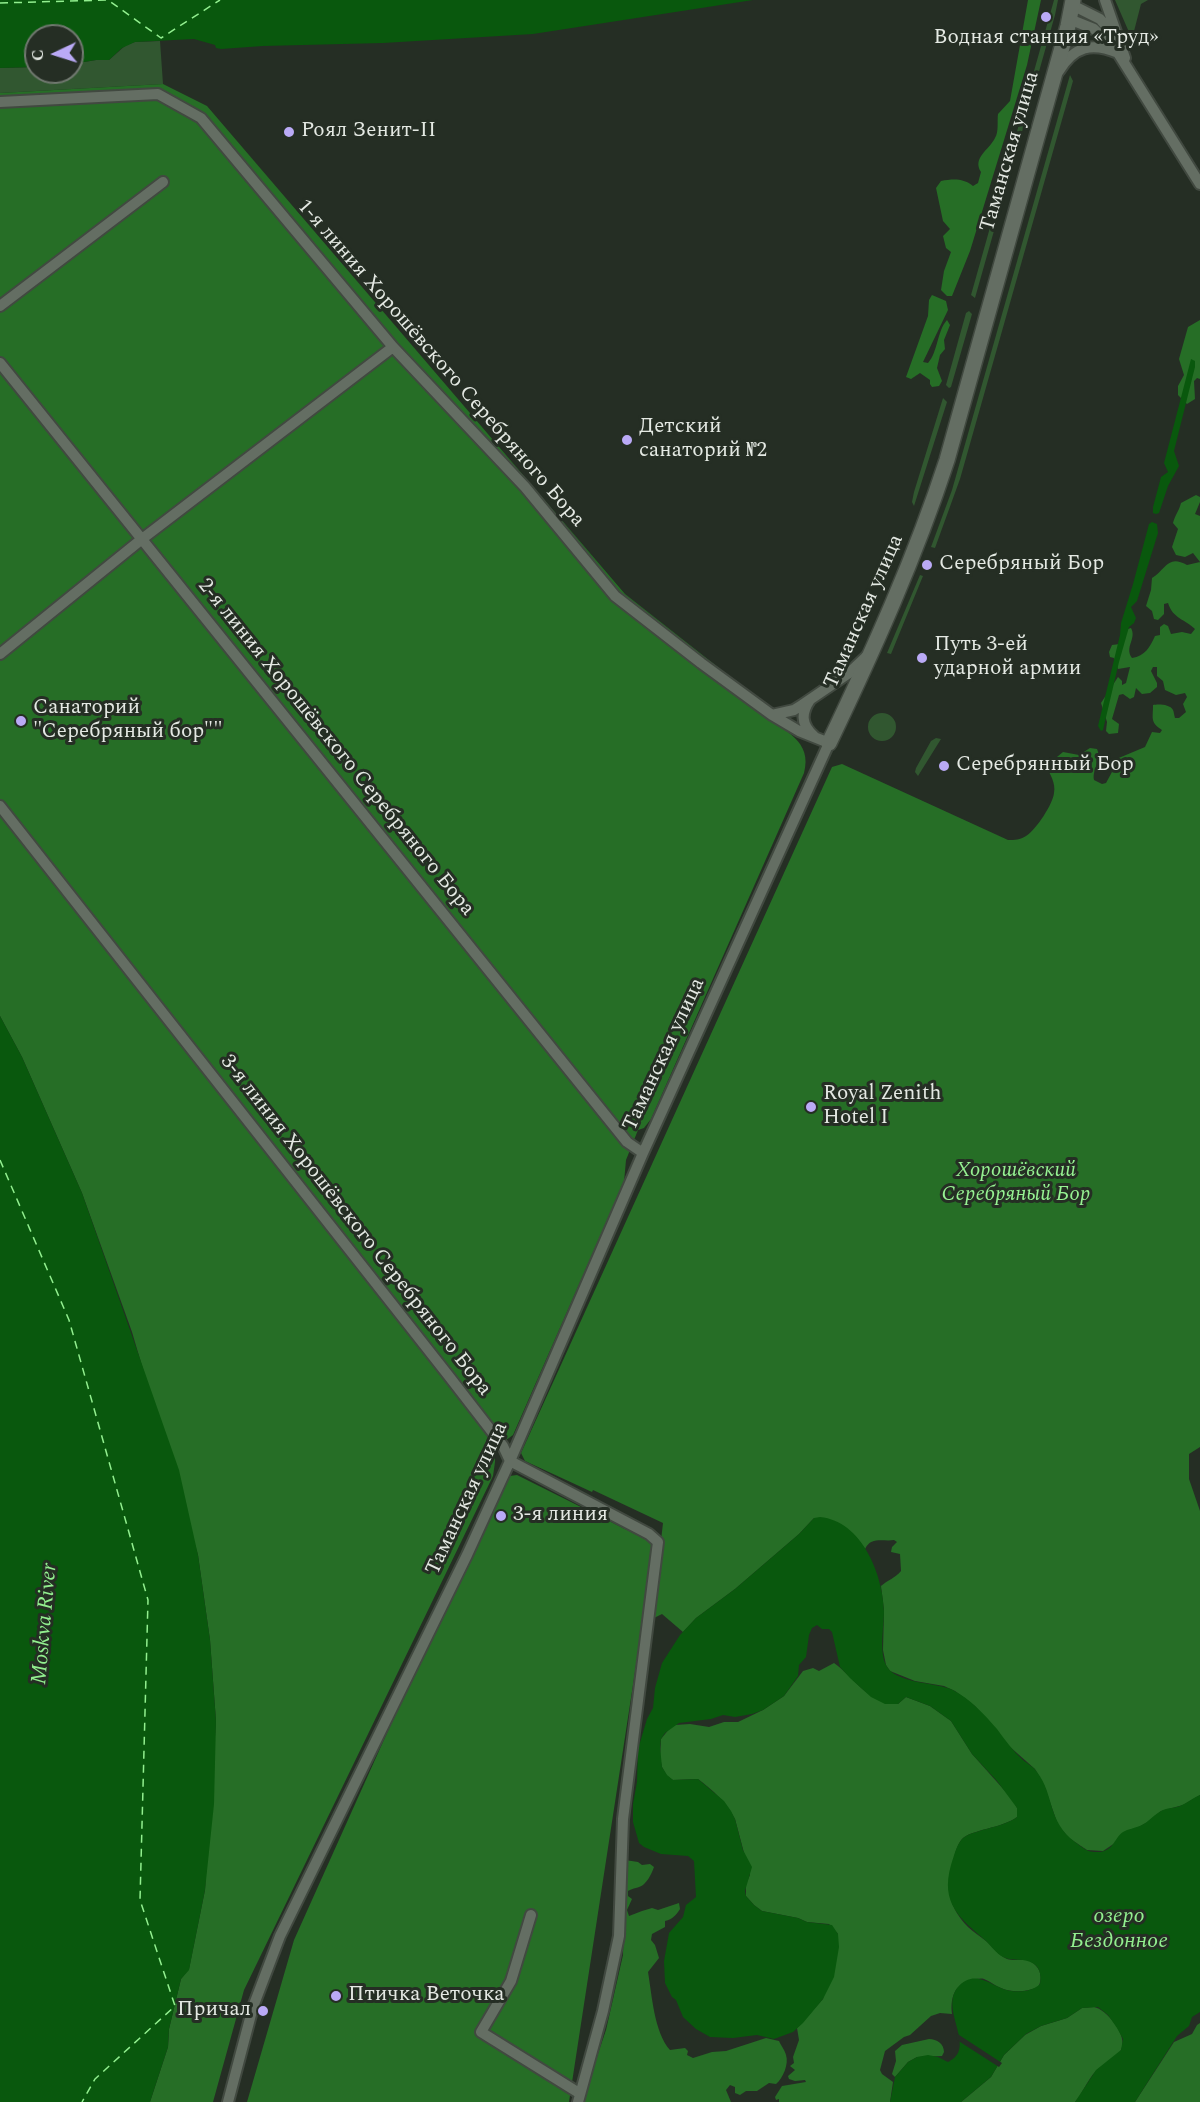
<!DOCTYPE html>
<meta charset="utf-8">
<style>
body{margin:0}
#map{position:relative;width:1200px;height:2102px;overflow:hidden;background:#252e24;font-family:Spectral,serif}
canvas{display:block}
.north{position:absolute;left:24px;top:24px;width:60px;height:60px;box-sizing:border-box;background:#252e24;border:2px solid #717970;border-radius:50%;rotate:266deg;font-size:16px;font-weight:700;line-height:24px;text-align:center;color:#e4e9e3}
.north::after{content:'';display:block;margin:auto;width:21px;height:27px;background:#baaaf6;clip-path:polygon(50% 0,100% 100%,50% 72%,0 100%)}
</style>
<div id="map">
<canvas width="1200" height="2102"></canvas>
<div class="north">С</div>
</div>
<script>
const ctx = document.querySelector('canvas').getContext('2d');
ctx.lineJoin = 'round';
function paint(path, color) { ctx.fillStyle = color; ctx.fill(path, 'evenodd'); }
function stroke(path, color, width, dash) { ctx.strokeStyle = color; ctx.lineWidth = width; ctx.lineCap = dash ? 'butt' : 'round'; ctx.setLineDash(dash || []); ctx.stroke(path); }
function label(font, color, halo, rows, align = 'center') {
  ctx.font = font + ' Spectral,serif'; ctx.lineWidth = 6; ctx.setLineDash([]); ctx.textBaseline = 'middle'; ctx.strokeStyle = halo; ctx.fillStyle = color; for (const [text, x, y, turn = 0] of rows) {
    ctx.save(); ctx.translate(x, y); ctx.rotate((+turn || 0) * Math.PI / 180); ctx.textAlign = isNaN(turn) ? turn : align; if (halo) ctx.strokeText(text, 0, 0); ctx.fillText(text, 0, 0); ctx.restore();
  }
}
paint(new Path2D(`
 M1054,0H1058L1055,15L975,298L971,295Z
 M1115,0H1148L1141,4L1132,39Z
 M160,41L163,84L0,93V68L36,67V72H72V64L96,60H109L126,45L135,42Z
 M1070,75L1073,81L960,479L935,548L931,547L952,490Z
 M969,311L972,314L951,387L949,388L946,385L966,313Z
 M943,398L947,402L914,506L912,502L914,492Z
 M920,575L923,576L891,654L887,653Z
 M868 727a14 14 0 1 1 28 0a14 14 0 1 1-28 0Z
 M936,738L941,739L918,776L915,772L916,768L931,741Z`), '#315730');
paint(new Path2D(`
 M1028,0H1041L1027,65L970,251L952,296H947L941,290L944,271L951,252L946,248L943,236L950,229L943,221L936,188L941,181C953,179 963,178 973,186L978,183L981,172C972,158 989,150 995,138C999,132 997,121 998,114L1010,101Z
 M163,84L207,106L625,594L766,705L762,715C784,730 813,741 804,773L651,1119L644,1128L638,1130L626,1160L624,1182L513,1435L495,1448V1462L493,1476L244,1990L213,2102H150L168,2047L169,2029L181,1979L189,1969L205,1890L216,1721L210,1640L198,1555L132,1332L82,1193L22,1057L0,1016V93Z
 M932,295L946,301L948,310L923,362L928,363C938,352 937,331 947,320L950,325L944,340L945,349L940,355L937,368L942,381L939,386L932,387L930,384V380L920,373L911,379L906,377L928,316L929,300Z
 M1200,320V379L1197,378L1194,381L1195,399L1187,404L1178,395V386L1184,375L1179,359L1188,327Z
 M1196,495L1200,497V502L1195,514L1200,516V1447L1189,1454V1479L1200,1511V1795L1183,1805L1161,1811L1148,1822L1118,1838L1115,1843L1103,1851L1087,1850L1069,1838L1058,1825L1044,1785L1035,1769L1009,1746L975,1706L955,1691L944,1686L915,1681L890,1671L886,1665L883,1650L884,1610L881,1586C888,1580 895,1578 901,1571L900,1554L891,1552L892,1547L897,1542L894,1540C884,1542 871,1536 865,1549C850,1526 838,1524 814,1518L799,1534L735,1589L696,1618L683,1632L662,1614L652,1619L663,1523L593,1490L592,1492L525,1461L521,1453L832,767L842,764L1008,840C1015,840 1020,840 1026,836C1036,830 1053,804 1054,793C1056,783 1050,774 1046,766L1063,752L1079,755L1090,748L1097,749C1102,760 1092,769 1094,780L1102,784L1106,783L1112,772L1109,768L1114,760L1145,747L1152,732L1160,733L1162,730C1150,722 1153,719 1153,705C1158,704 1170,704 1173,710C1174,712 1174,715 1175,718H1179L1186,712L1183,704L1187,697L1185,693L1176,695L1165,690L1163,681L1157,676V667H1153L1151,671L1157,683V687L1150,693L1142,694L1136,688L1134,697L1130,699L1123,694L1119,695L1112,719L1119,724L1118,733L1109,734L1106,731L1107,722L1101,703L1118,677L1122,681V685L1126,683L1130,667L1118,669L1114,658L1110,657L1109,652L1112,645L1120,644L1128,629L1131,628C1137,639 1124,647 1132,658C1145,656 1150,647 1155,636L1160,635V627L1164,624L1168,626L1171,634L1182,632L1191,634L1195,629C1185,619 1173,619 1168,603L1164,604V614L1158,620L1154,619L1152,611L1146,606L1151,590L1152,578C1166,569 1168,554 1187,565L1200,562L1193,553L1185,557L1176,555L1172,547L1178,529L1173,523C1175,515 1179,511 1181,503Z
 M517,1475L651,1542L654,1548L569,2102H247L294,1940L502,1477Z
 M834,1663C856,1679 867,1703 898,1704L906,1697L930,1706L951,1721L972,1754L1013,1800L1017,1808V1817C1003,1828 970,1830 962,1839C956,1846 955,1856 952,1865C945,1888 950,1909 968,1927C973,1932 980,1936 986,1941C993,1947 998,1955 1007,1959C1016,1962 1025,1957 1033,1963C1041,1969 1043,1979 1038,1987C1027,1992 1012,1993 1001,1988C995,1986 990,1981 984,1979C981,1978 978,1979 975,1979C955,1982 950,1997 952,2014L940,2013L931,2016L910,2035L904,2037L885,2051L880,2070L882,2074L893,2082L890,2102H779V2099L776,2100L775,2097L782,2086L806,2082L805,2080L795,2081L789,2079L788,2076L795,2070L790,2066L794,2063L793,2057L799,2040L797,2028L823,1999L838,1934L829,1924L807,1922L798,1918L762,1911L754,1905L746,1896V1884L750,1875L735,1819C727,1803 713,1790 698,1779L673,1780L667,1776L662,1767L660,1757L661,1739L670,1728L675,1725L690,1724L709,1727L724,1722H738L763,1710L784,1696L803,1671L813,1668L819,1671Z
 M625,1860L638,1862L642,1865L650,1864L654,1867C652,1873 648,1881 643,1885C639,1888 633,1888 628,1891V1896L632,1899L627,1910L629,1916L642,1911L652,1908L658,1910L679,1903L680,1909C676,1915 673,1919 665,1921V1927L652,1934L651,1940L655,1945L659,1958L648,1972C652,1995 654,2032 670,2050L685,2048L688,2051L687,2055L693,2058L712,2052L726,2051L766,2038L779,2041C781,2046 785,2050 786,2055C789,2064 783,2078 776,2084L769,2083L757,2091H746L740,2095L735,2093V2087L730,2085L726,2090L731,2102H584L585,2092L606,2030L623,1955Z
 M1094,2007C1106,2009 1129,2036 1121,2050C1117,2059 1103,2064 1096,2071C1087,2080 1083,2093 1075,2102H961L991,2077L1004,2055L1025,2035L1041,2026L1067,2018L1082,2008Z
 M1200,2023V2102H1135L1174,2042L1192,2034L1197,2025Z
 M929,2039C937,2039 944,2044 944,2052L942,2056L917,2057L908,2062L895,2077L892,2074L896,2061L895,2051L902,2045Z`), '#266e26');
paint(new Path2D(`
 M0,0H753L533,34L383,43L263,46L221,49L216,48L215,45L194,39L135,42L122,48L109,60H96L72,64V36H36V67L0,68Z
 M1191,359L1195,361V367L1174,451L1179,466L1168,486L1159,513L1156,514L1153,513V507L1161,477L1168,472L1164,463Z
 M1152,522L1157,524L1158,533L1137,601L1131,607L1136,618L1134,623L1129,627L1119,662L1103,730L1101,731L1098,726L1120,635L1121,623L1133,584L1149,524Z
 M0,1016L22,1057L82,1193L179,1470L198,1555L210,1640L216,1721L214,1804L205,1890L189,1970L181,1979L169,2029L168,2047L150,2102H0Z
 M820,1517C862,1521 883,1575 884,1611C884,1628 879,1650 886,1665C895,1684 936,1682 953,1690C970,1699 984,1714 997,1729C1005,1740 1013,1751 1023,1760C1028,1764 1034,1767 1037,1772C1055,1796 1047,1821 1075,1842C1082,1847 1087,1852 1095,1852C1114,1853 1113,1839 1123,1832C1128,1829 1135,1828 1140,1826C1149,1822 1154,1814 1163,1810C1168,1808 1174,1808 1180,1806C1187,1803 1193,1798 1200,1795V2012L1192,2017L1189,2026L1177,2036L1135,2102H1075L1096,2070L1121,2050L1123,2039L1117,2028L1108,2015L1098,2007L1082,2008L1067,2018L1041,2026L1026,2034L1004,2055L991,2077L961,2102H890L895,2077L908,2062L917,2057L928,2055L938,2057L948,2062C979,2048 937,2008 959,1986C973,1971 987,1982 1001,1988C1011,1993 1032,1993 1040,1984C1041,1977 1041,1969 1034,1964C1025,1957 1013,1962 1003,1957C996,1953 992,1947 986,1941C960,1918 940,1904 951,1865C954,1856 956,1846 962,1839C970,1830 1003,1828 1017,1817V1808L997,1781L972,1754L951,1721L930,1706L906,1697L898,1704H885L871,1697L850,1678L840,1667L832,1632L829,1629H822L817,1625L812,1628L809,1635L806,1657L799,1665L798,1676L784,1696L763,1710L752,1714L735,1717L723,1715L711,1719L679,1723L665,1733L661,1739L660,1747L662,1767L667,1775L673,1780L698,1779L724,1801L731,1811L735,1819L743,1850L752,1867L745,1891L746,1896L754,1905L762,1911L798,1918L807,1922L832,1925L838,1934L839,1947L834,1977L823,1999L803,2023L793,2032L774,2039L757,2035L733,2038L710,2037L696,2029L683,2017L676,2000L672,1997L665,1983L664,1961L669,1933L683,1917L686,1905L696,1897L694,1861L688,1856L661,1854L644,1847L639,1843L633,1822V1804L637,1782L638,1749L647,1719L653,1708L655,1688L662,1663L680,1635L696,1618L735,1589L799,1534L814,1518Z`), '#09580d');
paint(new Path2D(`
 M956,2033L1002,2063L999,2067L957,2040Z`), '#252e24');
stroke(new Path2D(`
 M0,3L108,0L161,38L220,0
 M0,1160L69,1320L148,1600L140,1900L175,2006L95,2079L82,2102`), '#92ef8f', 1.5, [8, 6]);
const street = new Path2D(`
 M1105,0L1125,58
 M1072,5L1100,19L1113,34
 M1069,19L1094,29L1117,52
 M1059,71C1074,46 1092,42 1118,53L1200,184
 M0,102L158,94L201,118L393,347L525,487L615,596L701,663L772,715L799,731L829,743L643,1153L510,1461L467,1555L280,1936L253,2007L228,2102
 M0,306L163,182
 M0,363L627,1142L643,1153
 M0,654L142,539L393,347
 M810,700C801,713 801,725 814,736
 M772,715L794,710L802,705L849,673L867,656
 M0,806L448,1375L503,1446L510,1461L649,1534L658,1542L623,1819L619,1936L603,2011L578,2102
 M531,1915L511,1981L481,2032L579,2093`);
const secondary = new Path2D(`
 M829,743C873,651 915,558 947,460L1068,26L1073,0`);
stroke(street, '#414940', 14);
stroke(secondary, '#414940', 18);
stroke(street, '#646e63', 10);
stroke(secondary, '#646e63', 15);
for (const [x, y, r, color] of [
 [1046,17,6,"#baaaf6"],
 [289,132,6,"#baaaf6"],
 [627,440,6,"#baaaf6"],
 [927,565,6,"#baaaf6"],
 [922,658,6,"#baaaf6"],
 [21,721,6,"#baaaf6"],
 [944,766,6,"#baaaf6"],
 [811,1107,6,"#baaaf6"],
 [501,1516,6,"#baaaf6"],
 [336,1996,6,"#baaaf6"],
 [263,2011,6,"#baaaf6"]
]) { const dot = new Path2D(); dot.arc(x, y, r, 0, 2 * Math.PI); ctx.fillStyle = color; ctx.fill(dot); stroke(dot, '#252e24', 2); }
label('21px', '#e4e9e3', '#252e24', [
 ["Водная станция «Труд»",1046,39,"center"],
 ["Роял Зенит-II",301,132],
 ["Детский",639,428],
 ["санаторий №2",639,452],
 ["Серебряный Бор",939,565],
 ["Путь 3-ей",934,646],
 ["ударной армии",934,670],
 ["Санаторий",33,709],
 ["\"Серебряный бор\"\"",33,733],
 ["Серебрянный Бор",956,766],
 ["Royal Zenith",823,1095],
 ["Hotel I",823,1119],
 ["3-я линия",513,1516],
 ["Птичка Веточка",348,1996],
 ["Причал",251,2011,"right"]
], 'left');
label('21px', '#e4e9e3', '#252e24', [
 ["Таманская улица",1011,152,-74],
 ["1-я линия Хорошёвского Серебряного Бора",440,364,49],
 ["Таманская улица",865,612,-66],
 ["2-я линия Хорошёвского Серебряного Бора",335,748,51],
 ["Таманская улица",665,1055,-65],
 ["3-я линия Хорошёвского Серебряного Бора",355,1226,52],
 ["Таманская улица",468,1499,-65]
]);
label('italic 21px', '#96f292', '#252e24', [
 ["Хорошёвский",1016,1172],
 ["Серебряный Бор",1016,1196]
]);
label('italic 22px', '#92ef8f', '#252e24', [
 ["Moskva River",46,1624,-85],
 ["озеро",1119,1918],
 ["Бездонное",1119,1943]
]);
</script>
